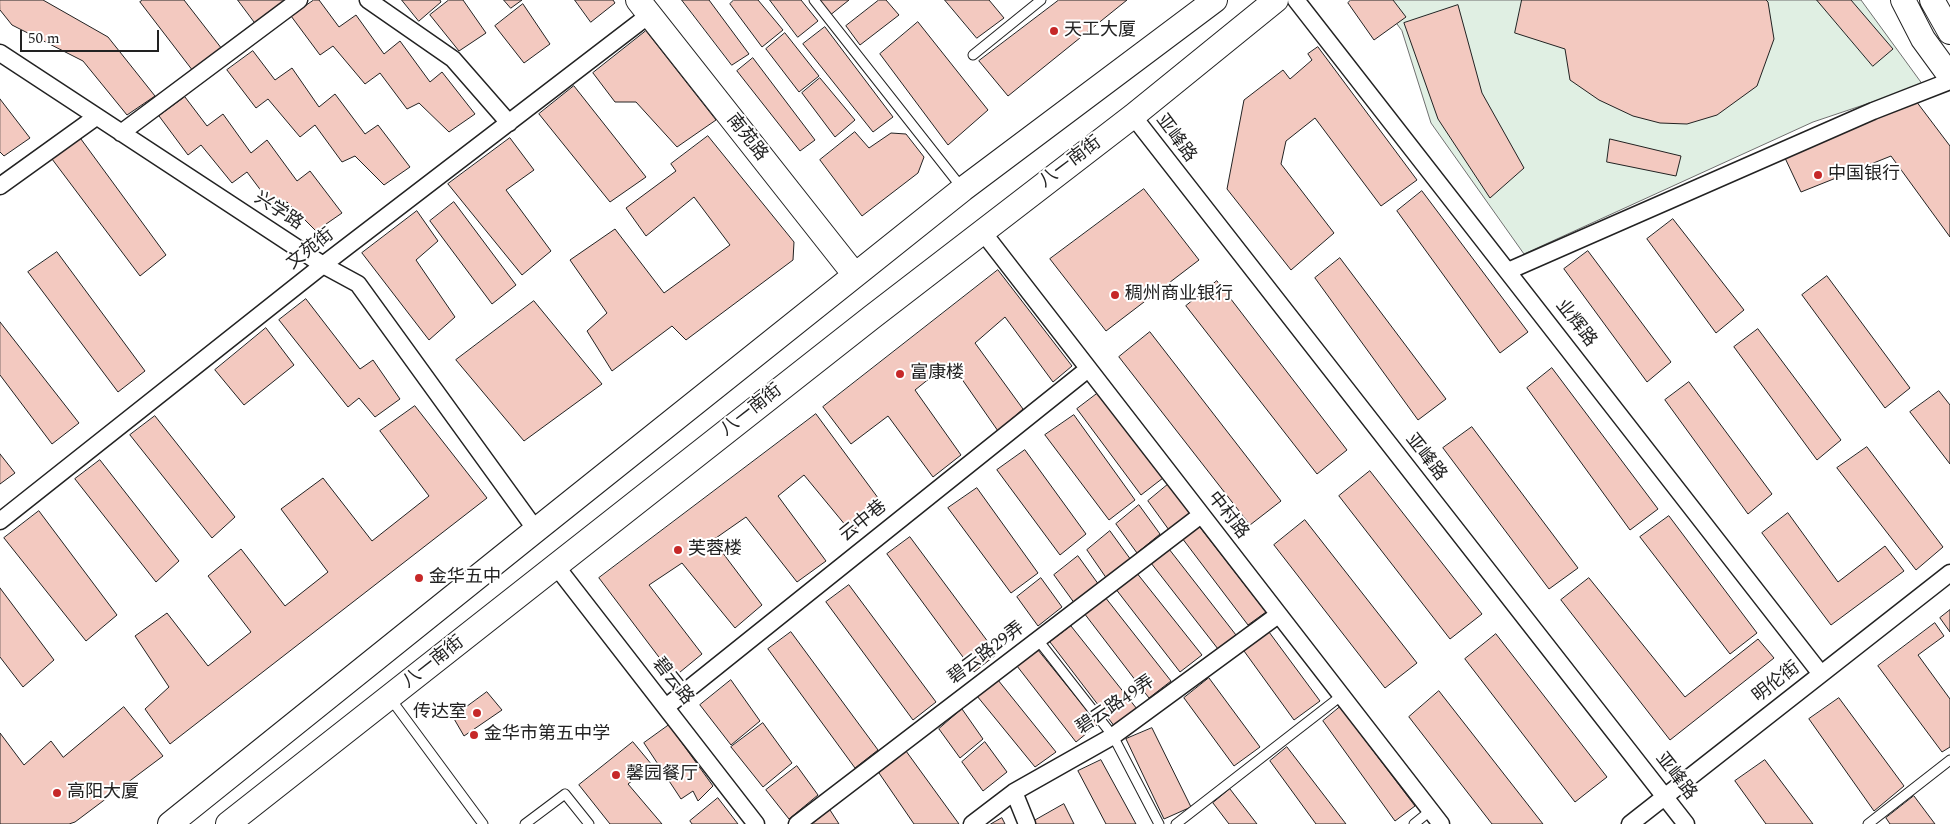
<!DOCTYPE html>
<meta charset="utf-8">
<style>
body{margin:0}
#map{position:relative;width:1950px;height:824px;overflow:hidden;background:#fff;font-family:Spectral,serif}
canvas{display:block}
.scale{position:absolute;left:20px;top:30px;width:139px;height:22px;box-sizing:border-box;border:2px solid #222;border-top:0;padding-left:6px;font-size:15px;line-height:18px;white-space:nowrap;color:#222;-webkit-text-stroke:4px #fff;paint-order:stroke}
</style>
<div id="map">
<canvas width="1950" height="824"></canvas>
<div class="scale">50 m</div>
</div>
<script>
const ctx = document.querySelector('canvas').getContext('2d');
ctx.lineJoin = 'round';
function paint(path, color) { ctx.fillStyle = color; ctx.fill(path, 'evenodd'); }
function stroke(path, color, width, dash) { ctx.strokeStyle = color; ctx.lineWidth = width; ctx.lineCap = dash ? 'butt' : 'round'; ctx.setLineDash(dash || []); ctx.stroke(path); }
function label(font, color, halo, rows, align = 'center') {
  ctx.font = font + ' Spectral,"Noto Sans SC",serif'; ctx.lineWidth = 4; ctx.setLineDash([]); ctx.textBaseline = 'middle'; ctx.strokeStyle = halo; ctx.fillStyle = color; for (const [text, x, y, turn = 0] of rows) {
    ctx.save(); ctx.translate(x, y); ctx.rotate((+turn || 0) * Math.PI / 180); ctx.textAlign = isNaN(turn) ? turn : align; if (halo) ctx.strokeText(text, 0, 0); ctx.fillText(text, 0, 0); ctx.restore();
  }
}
const green = new Path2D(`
 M1380,0H1861L1923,85L1813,122L1524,254L1431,123L1402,31Z`);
paint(green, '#e0efe3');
stroke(green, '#6f6f6f', 1);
const building = new Path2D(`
 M0,0H43L108,37L155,96L127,115L83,61L12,25L0,10Z
 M143,0H184L222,49L193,71L140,2Z
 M238,0H284L285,1L256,24Z
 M314,0H319L339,27L356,15L384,54L400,41L430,82L442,72L475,114L449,132L419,103L407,109L380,73L365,84L333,46L320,55L291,16Z
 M402,0H440L441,2L419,21Z
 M449,0H463L486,33L459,51L430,15Z
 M504,0H522L511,8Z
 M575,0H613L615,3L591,22Z
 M682,0H709L749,54L732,65Z
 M734,0H758L783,30L762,47L730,4Z
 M770,0H801L818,21L798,37Z
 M817,0H849L829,16Z
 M879,0H886L899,15L860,45L846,26Z
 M945,0H989L1004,18L977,38Z
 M1059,0H1127L1008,96L979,61Z
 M1351,0H1393L1406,17L1374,40L1348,3Z
 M1522,0H1766L1768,2L1774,39L1757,86L1717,115L1687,124L1660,123L1633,116L1599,100L1570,80L1565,49L1515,33Z
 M1817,0H1851L1893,49L1873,66Z
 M523,4L550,44L524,63L495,26Z
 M1458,5L1482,93L1524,168L1490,198L1438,119L1404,23Z
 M918,22L988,110L948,145L880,54Z
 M825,27L893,117L873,132L803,44Z
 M646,31L716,120L677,147L636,102H615L593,73Z
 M785,33L819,76L799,92L766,49Z
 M1318,47L1417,180L1381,206L1315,118L1286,141L1281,164L1334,233L1291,270L1227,189L1244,100L1283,70L1290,79L1312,60L1308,54Z
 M253,51L275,80L292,68L319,107L335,94L365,134L378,125L410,167L384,185L355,156L342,162L315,125L300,137L268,99L256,108L227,70Z
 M753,58L815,140L800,151L737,71Z
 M820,78L855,120L835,137L802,93Z
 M574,86L646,177L610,202L539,114Z
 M185,97L207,126L223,114L251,153L267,140L297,181L310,171L342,213L316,231L287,202L274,208L247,172L232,183L201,145L188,155L159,116Z
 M0,99L30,138L4,156L0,152Z
 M1916,101L1950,146V237L1891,156L1801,192L1785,158Z
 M855,132L869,148L891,133L906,134L924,157L918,173L862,216L820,160Z
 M78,135L166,255L140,276L49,155Z
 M708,136L794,242L793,260L686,340L672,326L612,371L587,331L607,313L570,260L615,229L664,293L730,245L694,197L646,236L626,208L676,171L671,164Z
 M510,138L534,170L506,190L551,251L522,275L448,184Z
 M1610,139L1681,156L1676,176L1607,162Z
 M1144,189L1199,260L1106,331L1050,259Z
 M1422,191L1528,332L1500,353L1397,211Z
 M454,202L516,285L492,304L430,221Z
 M417,211L438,241L416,260L455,317L429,340L362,253Z
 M1673,219L1744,310L1716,333L1647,239Z
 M1588,251L1671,362L1647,382L1564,269Z
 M57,252L145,371L118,392L28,272Z
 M1340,258L1446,399L1418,420L1315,278Z
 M998,270L1072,366L1053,382L1005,317L975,343L1023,409L998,431L950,362L915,390L961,455L933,477L888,416L851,444L823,407Z
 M1827,276L1910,388L1885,408L1802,295Z
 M1217,281L1347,450L1317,474L1186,306Z
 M306,299L360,369L373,360L400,399L375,417L359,398L348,407L279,320Z
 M534,301L602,384L524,441L456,360Z
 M0,322L79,423L52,444L0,375Z
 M266,328L294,365L244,405L215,370Z
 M1758,329L1841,440L1817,460L1734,347Z
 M1150,332L1281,501L1250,525L1119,357Z
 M1552,368L1658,509L1630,530L1527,388Z
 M1689,382L1772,494L1748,514L1665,400Z
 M1939,391L1950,405V464L1910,412Z
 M1098,393L1163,478L1141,495L1077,409Z
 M415,406L487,498L170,744L145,709L169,687L135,636L167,613L208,666L251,632L208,576L241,549L285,606L328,572L281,509L323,478L372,541L429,496L380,431Z
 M816,414L884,506L851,532L804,475L778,496L826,561L797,582L746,517L713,540L762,605L735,628L682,563L649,585L702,654L674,677L599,578Z
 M1074,415L1135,500L1109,520L1045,435Z
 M155,416L235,517L212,538L130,435Z
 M1472,427L1578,568L1549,589L1443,448Z
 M1867,447L1943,547L1916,570L1837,468Z
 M1025,450L1086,534L1060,555L997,470Z
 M0,454L15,473L0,484Z
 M100,460L179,561L156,582L75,479Z
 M1370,471L1482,614L1450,639L1339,496Z
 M1171,482L1192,511L1169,530L1148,501Z
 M977,488L1038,573L1011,593L948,508Z
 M1139,505L1160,534L1137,553L1116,524Z
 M39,511L117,615L86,641L4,538Z
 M1788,513L1838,582L1885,546L1904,571L1831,625L1762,533Z
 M1669,516L1757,633L1730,654L1640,537Z
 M1305,520L1417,663L1385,688L1274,545Z
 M1199,526L1266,612L1248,625L1182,538Z
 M1110,531L1131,560L1107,579L1087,550Z
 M910,537L997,654L974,672L887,554Z
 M1169,549L1236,635L1218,649L1151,563Z
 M1078,556L1099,585L1075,604L1054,575Z
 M1136,572L1202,655L1180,672L1115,588Z
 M1041,578L1062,607L1038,626L1017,597Z
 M1589,578L1685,697L1758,639L1774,658L1670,740L1561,600Z
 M849,585L936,702L913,720L826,602Z
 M0,588L54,660L23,687L0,657Z
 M1105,597L1171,681L1149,698L1084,613Z
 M1950,610V632L1940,618Z
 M1935,623L1944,636L1918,655L1950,699V747L1942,752L1878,666Z
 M1071,626L1137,709L1115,727L1050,642Z
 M791,632L878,750L855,768L768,649Z
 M1269,632L1320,701L1294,720L1244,651Z
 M1496,634L1607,777L1575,802L1465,659Z
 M1038,650L1098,724L1076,742L1017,666Z
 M1209,678L1260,747L1234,766L1184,698Z
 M731,680L760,721L731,745L700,705Z
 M998,680L1056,752L1035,767L977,696Z
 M1439,691L1543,824H1492L1409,717Z
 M487,692L502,710L464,736L453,717Z
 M1839,698L1904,786L1874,811L1809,719Z
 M124,707L163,756L75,822L69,824H0V733L24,765L51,741L63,757Z
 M1340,707L1415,806L1395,821L1323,721Z
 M962,709L983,739L960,758L939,729Z
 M763,723L792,763L763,787L731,747Z
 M669,725L713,786L698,801L693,791L681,799L644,743Z
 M1152,728L1191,807L1164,819L1126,739Z
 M633,742L652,765L628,784L662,824H610L579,785Z
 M985,742L1007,772L983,791L962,762Z
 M1287,747L1346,824H1316L1270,761Z
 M906,751L959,824H914L879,773Z
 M1101,760L1136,824H1106L1078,771Z
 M1765,760L1813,824H1766L1735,781Z
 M797,766L818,795L789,819L766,790Z
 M1230,789L1257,824H1229L1213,803Z
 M1914,796L1935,824H1890L1886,818Z
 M718,798L738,824H692L690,821Z
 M1064,804L1074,824H1036L1034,821Z
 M830,810L839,824H812Z
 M1002,818L1005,824H991Z`);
paint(building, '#f3c9c0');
stroke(building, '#222', 1);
const lane = new Path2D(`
 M814,0L962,188
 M973,55L1041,0
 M1038,640L1113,736L1159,824
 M390,698L483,824
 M525,824L565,794L589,824
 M1176,824L1341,696
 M1414,824L1430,811
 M1868,824L1950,760`);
const street = new Path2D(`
 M368,0L453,59L509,123
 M1296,0L1821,674
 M0,53L323,265L358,284L536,530
 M1133,116L1686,824
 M121,133L299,0
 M0,186L96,117
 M982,231L1441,824
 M1508,271L1873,111L1950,81
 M0,521L323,265L649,15
 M556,566L756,824
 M666,707L1088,369
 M1014,792L1027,824
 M797,824L1201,515
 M972,824L1014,792L1113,736L1278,615
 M1630,824L1950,573`);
const secondary = new Path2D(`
 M638,0L855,275
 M1903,0L1923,39L1950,76
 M1932,0L1950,32
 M170,824L536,530L963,189L1215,0
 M228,824L872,317L1133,116L1276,0`);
stroke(lane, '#222', 11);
stroke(street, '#222', 19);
stroke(secondary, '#222', 26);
stroke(lane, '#fff', 9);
stroke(street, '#fff', 16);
stroke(secondary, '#fff', 24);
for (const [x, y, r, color] of [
 [1054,31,5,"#c62828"],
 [1818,175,5,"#c62828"],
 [1115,295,5,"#c62828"],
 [900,374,5,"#c62828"],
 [678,550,5,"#c62828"],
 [419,578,5,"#c62828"],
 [477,713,5,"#c62828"],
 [474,735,5,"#c62828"],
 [616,775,5,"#c62828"],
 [57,793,5,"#c62828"]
]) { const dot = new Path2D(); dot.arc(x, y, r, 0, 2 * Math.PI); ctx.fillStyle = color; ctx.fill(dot); stroke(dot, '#fff', 2); }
label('18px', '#222', '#fff', [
 ["天工大厦",1064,31],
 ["中国银行",1828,175],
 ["稠州商业银行",1125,295],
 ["富康楼",910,374],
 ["芙蓉楼",688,550],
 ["金华五中",429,578],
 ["传达室",467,713,"right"],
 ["金华市第五中学",484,735],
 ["馨园餐厅",626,775],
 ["高阳大厦",67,793]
], 'left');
label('18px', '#222', '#fff', [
 ["南苑路",746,138,52],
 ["亚峰路",1175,139,53],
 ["八一南街",1071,163,-37],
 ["兴学路",278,212,33],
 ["文苑街",311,250,-38],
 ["业辉路",1575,324,52],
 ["八一南街",752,411,-38],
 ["亚峰路",1425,458,52],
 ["中村路",1227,516,52],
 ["云中巷",864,522,-39],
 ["碧云路29弄",987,654,-37],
 ["八一南街",434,663,-38],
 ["碧云路",672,682,52],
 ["明伦街",1777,683,-38],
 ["碧云路49弄",1116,706,-34],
 ["亚峰路",1675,777,52]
]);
</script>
